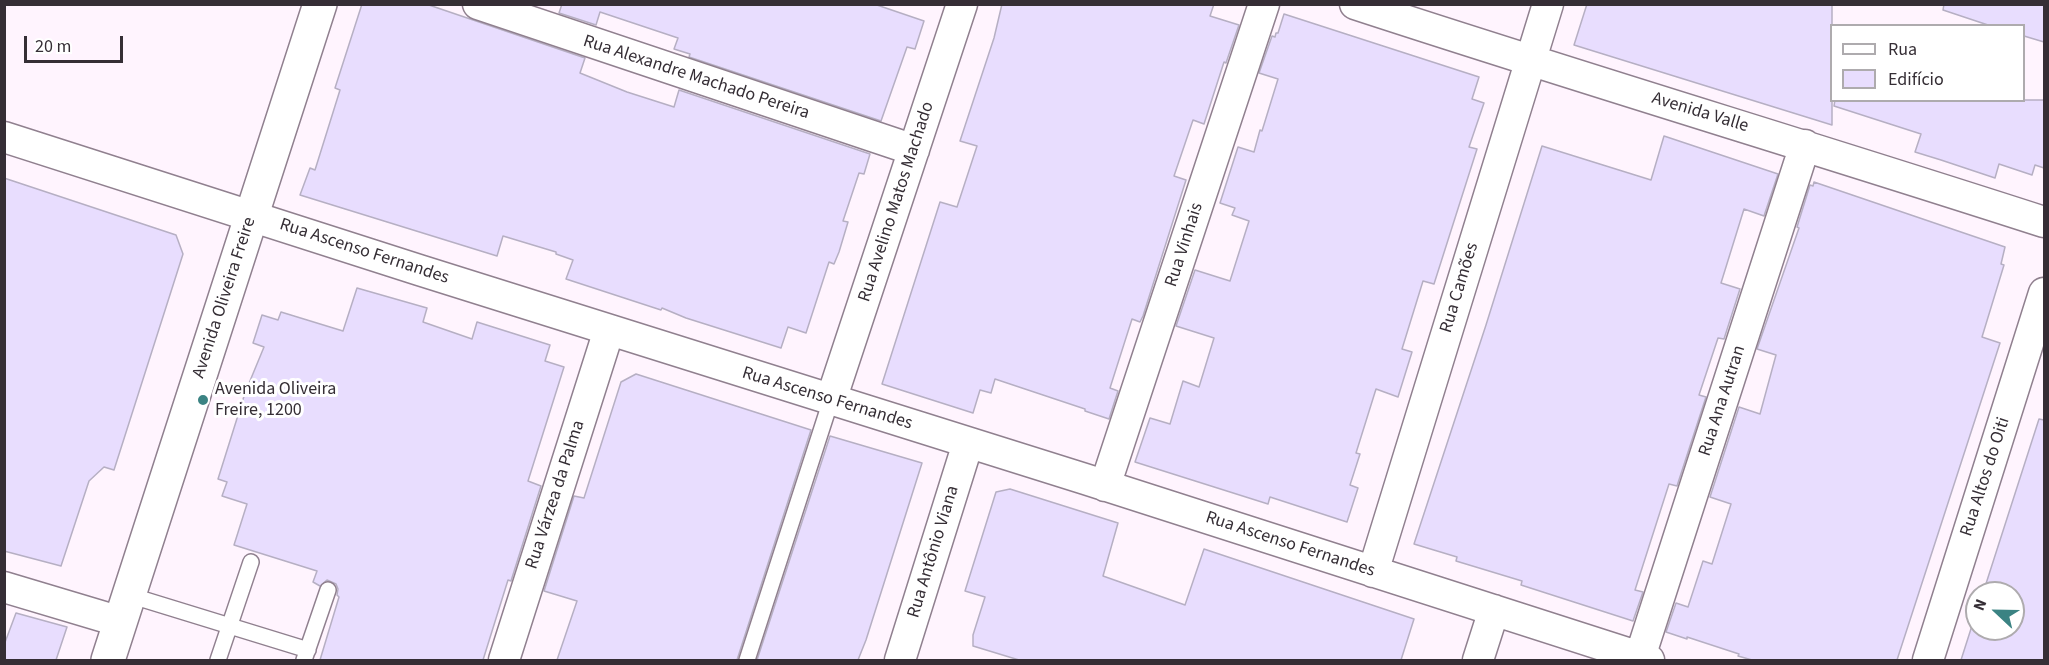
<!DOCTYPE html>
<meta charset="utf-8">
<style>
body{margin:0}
#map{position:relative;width:2049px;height:665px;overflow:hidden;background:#fff4fe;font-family:"Source Sans 3",sans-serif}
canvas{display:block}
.frame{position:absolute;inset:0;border:6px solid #352e35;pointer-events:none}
.legend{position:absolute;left:1830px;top:24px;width:195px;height:78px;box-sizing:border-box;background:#fff;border:2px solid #aeabae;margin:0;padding:8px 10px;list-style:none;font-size:18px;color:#352e35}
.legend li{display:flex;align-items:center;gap:12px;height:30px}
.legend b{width:30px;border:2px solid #aeabae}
.north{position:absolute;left:1965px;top:581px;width:60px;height:60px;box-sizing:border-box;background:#fff;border:2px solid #aeabae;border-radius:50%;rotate:292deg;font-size:16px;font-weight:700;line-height:24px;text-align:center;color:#352e35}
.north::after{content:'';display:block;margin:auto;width:21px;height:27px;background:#3b8383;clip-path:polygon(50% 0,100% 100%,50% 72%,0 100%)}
.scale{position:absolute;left:24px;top:36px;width:99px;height:27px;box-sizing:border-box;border:3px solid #352e35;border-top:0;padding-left:8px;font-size:18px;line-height:21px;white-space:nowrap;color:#352e35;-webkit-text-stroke:4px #fff;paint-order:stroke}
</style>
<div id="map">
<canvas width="2049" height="665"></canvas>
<div class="frame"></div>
<ul class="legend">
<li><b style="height:8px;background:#fff"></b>Rua</li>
<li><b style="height:16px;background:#e8ddfe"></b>Edifício</li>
</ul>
<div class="north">N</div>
<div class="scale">20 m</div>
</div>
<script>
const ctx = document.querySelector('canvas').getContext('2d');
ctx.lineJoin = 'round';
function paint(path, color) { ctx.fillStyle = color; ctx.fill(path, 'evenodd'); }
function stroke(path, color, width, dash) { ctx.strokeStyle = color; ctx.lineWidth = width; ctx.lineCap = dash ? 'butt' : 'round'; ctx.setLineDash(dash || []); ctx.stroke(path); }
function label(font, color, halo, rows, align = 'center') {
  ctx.font = font + ' "Source Sans 3",sans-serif'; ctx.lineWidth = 6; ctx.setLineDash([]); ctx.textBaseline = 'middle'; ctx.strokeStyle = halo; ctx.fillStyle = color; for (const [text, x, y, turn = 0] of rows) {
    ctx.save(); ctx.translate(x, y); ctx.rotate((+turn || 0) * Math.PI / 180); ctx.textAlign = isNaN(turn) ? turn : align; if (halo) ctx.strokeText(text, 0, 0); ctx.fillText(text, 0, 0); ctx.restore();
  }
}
const building = new Path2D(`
 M362,4H426L585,58L580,73L627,92L674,107L679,90L870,154L864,174L859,173L843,221L848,222L839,252L834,264L829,262L806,333L788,327L781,348L686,318L662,308L661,310L566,279L573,260L556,254V252L503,236L497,256L300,195L310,168L315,170L340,90L335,88Z
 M562,4H874L924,21L915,49L907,47L881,121L689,57L690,54L674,49L678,38L600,12L596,25L559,13Z
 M1002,4H1214L1210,16L1239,25L1226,63L1224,62L1204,124L1193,120L1174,176L1186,180L1143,316L1140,322L1132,319L1110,388L1118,391L1109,419L1085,411V409L995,379L991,393L980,390L973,413L882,384L940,202L957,207L977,146L960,141L994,38Z
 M1587,4H1832V125L1574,45Z
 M1944,4H2044V42L2024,36V26H1991L1943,10Z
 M1284,14L1479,77L1472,99L1484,103L1469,147L1477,149L1434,284L1423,281L1402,349L1412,352L1398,397L1376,389L1356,453L1360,454L1350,485L1358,488L1347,522L1270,497L1268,504L1135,462L1150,418L1170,424L1183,381L1199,387L1214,338L1176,326L1195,270L1230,281L1249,221L1232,215L1235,208L1220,203L1238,147L1254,152L1260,130L1262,131L1278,79L1259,73L1272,36L1275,37L1276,33H1278Z
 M1835,100H2044V168L2035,165L2032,175L1999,164L1995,178L1941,160L1915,152L1921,134L1834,106Z
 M1664,136L1778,174L1764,216L1744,209L1721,283L1740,289L1724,339L1718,338L1699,395L1706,397L1677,486L1669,484L1635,590L1643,592L1633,621L1521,585L1522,581L1456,561L1457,557L1414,544L1486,325L1542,146L1651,180Z
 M4,178L176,235L183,254L114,470L104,467L89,481L61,566L4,551Z
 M1814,182L2005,247L2001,264L2004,265L1982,337L2000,343L1897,660H1752L1738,656L1739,654L1687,637V639L1666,632L1676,603L1688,607L1703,561L1712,564L1731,504L1710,497L1739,407L1760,414L1776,355L1757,349L1799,228L1797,227L1810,185L1813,186Z
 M357,288L427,308L423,322L472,339L477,322L550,345L545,361L564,367L528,481L541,486L511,581L508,580L483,660H320L339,597L337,595L338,589L336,584L327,580L320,586L313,582L317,571L234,545L247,504L222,496L227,482L218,479L245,393L264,347L253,343L262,315L278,320L281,312L343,331Z
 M636,374L811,430L737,660H557L577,601L544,591L574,496L584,498L621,382Z
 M2039,419L2044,420V660H1961L1977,610V629H2013V593H1983Z
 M830,436L922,463L866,640L858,660H757Z
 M1010,489L1118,523L1103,576L1185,605L1204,549L1414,619L1401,660H1019L973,646V635L985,597L965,591L996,492Z
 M16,613L67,627L56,660H4V645Z`);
paint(building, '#e8ddfe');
stroke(building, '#b6afc3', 1.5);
const lane = new Path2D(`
 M129,595L308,650
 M218,660L251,562
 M304,660L328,590
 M747,660L831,400`);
const street = new Path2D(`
 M478,4L914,150
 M1355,4C1584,79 1815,148 2044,222
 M4,137L419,270L1085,479L1649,660
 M831,400L962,4
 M1105,486L1264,4
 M1373,572L1548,4
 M4,587L121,622
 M1640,657L1805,145
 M504,660L609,330
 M900,660L968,443
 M1478,660L1494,610
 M1928,660L2044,293`);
const secondary = new Path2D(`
 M108,660L320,4`);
stroke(lane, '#90808f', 18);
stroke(street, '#90808f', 33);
stroke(secondary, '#90808f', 36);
stroke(lane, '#fff', 15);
stroke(street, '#fff', 30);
stroke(secondary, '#fff', 33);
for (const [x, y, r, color] of [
 [203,400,6,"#3b8383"]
]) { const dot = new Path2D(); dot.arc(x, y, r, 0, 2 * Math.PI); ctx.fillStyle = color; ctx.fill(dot); stroke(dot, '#fff', 2); }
label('18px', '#352e35', '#fff', [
 ["Rua Alexandre Machado Pereira",696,78,18],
 ["Avenida Valle",1700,113,17],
 ["Rua Avelino Matos Machado",897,202,-72],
 ["Rua Vinhais",1185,245,-72],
 ["Rua Ascenso Fernandes",364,252,18],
 ["Rua Camões",1460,288,-73],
 ["Avenida Oliveira Freire",225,298,-72],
 ["Rua Ascenso Fernandes",827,399,17],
 ["Rua Ana Autran",1723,401,-72],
 ["Rua Altos do Oiti",1986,477,-72],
 ["Rua Várzea da Palma",556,495,-72],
 ["Rua Ascenso Fernandes",1290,545,18],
 ["Rua Antônio Viana",934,552,-73]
]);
label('18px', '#352e35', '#fff', [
 ["Avenida Oliveira",215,390],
 ["Freire, 1200",215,411]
], 'left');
</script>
